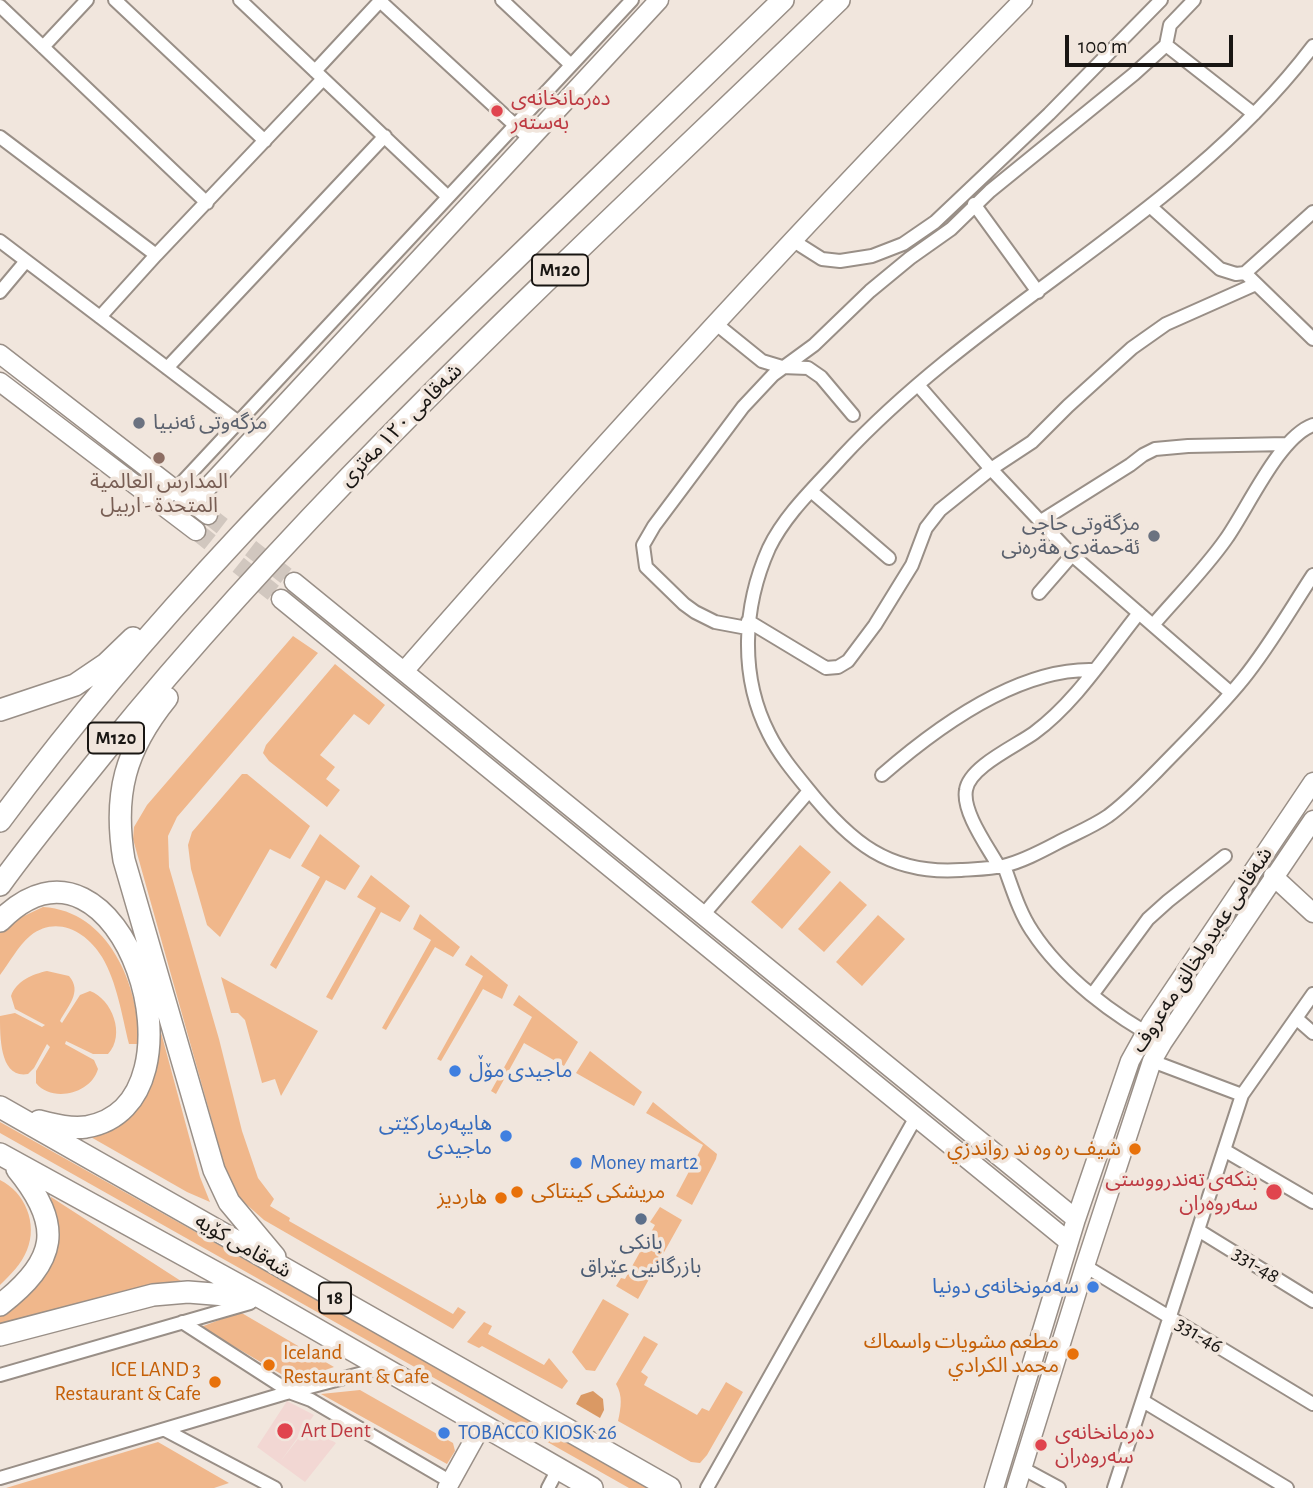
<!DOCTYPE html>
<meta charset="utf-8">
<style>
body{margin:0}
#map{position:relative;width:1313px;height:1488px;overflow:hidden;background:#f1e6dd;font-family:"Alegreya Sans",sans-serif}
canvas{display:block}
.scale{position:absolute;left:1065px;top:35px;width:168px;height:32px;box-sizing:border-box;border:4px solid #191613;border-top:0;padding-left:9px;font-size:21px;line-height:24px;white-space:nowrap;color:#191613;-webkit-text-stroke:5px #f1e6dd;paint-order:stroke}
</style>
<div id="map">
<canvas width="1313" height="1488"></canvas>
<div class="scale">100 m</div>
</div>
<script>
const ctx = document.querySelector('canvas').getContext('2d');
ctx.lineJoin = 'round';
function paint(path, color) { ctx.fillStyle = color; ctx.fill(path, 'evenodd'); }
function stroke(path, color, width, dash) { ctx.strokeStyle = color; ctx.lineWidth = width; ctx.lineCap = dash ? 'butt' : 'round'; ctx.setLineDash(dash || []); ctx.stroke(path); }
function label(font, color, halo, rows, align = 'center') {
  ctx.font = font + ' "Alegreya Sans","Noto Sans Arabic",sans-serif'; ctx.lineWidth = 7; ctx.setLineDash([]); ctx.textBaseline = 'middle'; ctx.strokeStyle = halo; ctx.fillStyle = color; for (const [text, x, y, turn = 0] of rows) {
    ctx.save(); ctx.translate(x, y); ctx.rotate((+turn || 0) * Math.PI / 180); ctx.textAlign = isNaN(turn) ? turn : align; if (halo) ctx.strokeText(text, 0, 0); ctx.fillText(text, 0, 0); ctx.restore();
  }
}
paint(new Path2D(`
 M287,1401L314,1415L280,1462L308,1426L336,1443L305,1482L257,1447Z`), '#f2d7d3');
paint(new Path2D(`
 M293,636L318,653L177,817L168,836L169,867L219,1039L242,1131L258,1178L274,1199L270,1206L290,1218L289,1221L453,1314L458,1307L466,1312L453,1329L264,1220L237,1196L226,1171L133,839L134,827L147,805Z
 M335,664L385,705L369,725L354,714L320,755L335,767L326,779L340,790L327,807L269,761L263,753L266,745Z
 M242,774H247L310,826L290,859L270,849L220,937L207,925L191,869L188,845L192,832Z
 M320,834L360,866L345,890L326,880L276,969L270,965L320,877L301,866Z
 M800,845L831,872L782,929L751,902Z
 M371,875L410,906L400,922L381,912L332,1000L326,997L376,908L357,897Z
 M840,881L867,905L824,952L798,929Z
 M43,907C109,911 139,985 139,1044H129C122,1016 117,982 102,957C86,931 56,915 30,936C18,946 10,962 0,975V933L9,923Z
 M420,914L460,947L453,957L435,947L386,1030L382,1028L431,940L413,929Z
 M878,915L905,939L862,986L836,962Z
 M471,955L508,985L502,999L483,989L441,1061L437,1059L483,976L465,965Z
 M47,971L69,976C83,992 67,1007 60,1021L62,1023L80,995L90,991C112,999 126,1035 108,1054H93L66,1041L65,1044L94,1060L98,1069C91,1094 52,1103 36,1083V1071L50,1047L47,1044L34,1068L28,1074C0,1079 0,1038 0,1016L15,1013L42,1027L45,1025L15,1009L11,996C16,981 33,974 47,971Z
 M221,977L318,1031L281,1096L275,1079L262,1083L245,1020L238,1013H231Z
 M519,995L578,1042L564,1066L524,1043L496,1094L491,1091L532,1017L513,1005Z
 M159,1025L200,1177L210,1202L187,1192L89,1136C123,1124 146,1105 156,1069C160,1055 155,1040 159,1025Z
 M590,1051L642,1092L634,1106L576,1073Z
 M653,1102L717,1154L716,1159L692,1205L676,1196L703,1145L646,1113Z
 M0,1122L651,1488H629L0,1133Z
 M0,1180C25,1192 38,1224 27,1250C21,1265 11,1274 0,1285Z
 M51,1197L184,1283L0,1328V1314C10,1307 23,1301 32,1292C51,1274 52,1222 51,1197Z
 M660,1207L682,1220L638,1299L616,1286L621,1278L625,1279L655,1225L650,1222Z
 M603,1299L629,1314L595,1371L586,1370L572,1352Z
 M240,1312L334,1367L293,1381L201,1327Z
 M484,1322L492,1326L488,1334L544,1365L549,1358L568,1381L562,1389L482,1346L479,1348L467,1342Z
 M644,1336L658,1344L641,1372L648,1377L644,1385L697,1415L702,1408L709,1411L726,1382L743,1392L707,1455L700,1463L691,1462L618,1421C621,1407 623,1396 616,1384Z
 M360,1390L453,1443L455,1451L447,1464L321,1394Z
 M158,1442L229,1483L214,1488H6Z`), '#f0b78b');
paint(new Path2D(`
 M593,1391L603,1399L604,1410L600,1418L576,1404L581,1395Z`), '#da9964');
stroke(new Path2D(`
 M208,515L294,582
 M196,531L281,599`), '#d1c7bf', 18, [18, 9]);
const street = new Path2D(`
 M115,0L265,141
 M240,0L448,197
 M502,0L571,65
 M1194,0L1170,25L1166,45L1254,114
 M380,1L530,139
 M0,6L207,203
 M1313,46C1185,215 985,303 842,457C817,485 786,513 769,548C743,606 739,676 769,734C779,754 793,771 807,788C850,842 889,875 961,870C975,869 990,869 1003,866C1021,862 1040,852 1057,843C1074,834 1092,827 1108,816C1126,803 1142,786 1157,771C1186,741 1217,711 1243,679C1269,647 1290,610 1313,575
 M43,47L87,0
 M315,71L381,0
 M0,137L156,255
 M974,204L1038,292
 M1151,207L1220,269L1236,274L1245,273L1313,339
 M792,240L822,259L840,261L872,256L903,244L935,222L1049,114L1161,0
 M0,241L237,421
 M1245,273L1313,212
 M0,292L26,261
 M100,317L156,255L323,79
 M715,323L762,361L782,367L808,368L821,377L853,415
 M167,368L385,136
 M918,385L991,469L1072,555L1231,693
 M811,491L889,558
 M161,505L632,0
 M1041,521L1130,465L1143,455L1155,449L1188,446L1287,444
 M1039,593L1072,555
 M748,621L826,668L838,667L848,661L875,625L912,565L926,528L940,510L991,469L1032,442L1068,406L1132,348L1166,324L1256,284
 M1153,625C1177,597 1205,569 1226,539C1248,508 1279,437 1313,425
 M747,628L715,622L695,612L684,604L646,567L643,545L654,526L743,407L773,375L814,345L870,291L910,258L951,229L990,191L1134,74L1166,45
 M882,775C937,727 1017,668 1093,670
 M1004,866C1012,887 1019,912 1032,931C1062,977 1114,1016 1163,1042
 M999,867C988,847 962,812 966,790C969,767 1016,746 1034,733C1076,702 1106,654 1139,613
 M703,915L809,791
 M1092,995L1148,919L1168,901L1225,856
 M1296,1018L1313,1033
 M1152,1061L1242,1095
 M1224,1150L1313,1202
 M1198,1230L1313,1301
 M1085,1266L1313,1404
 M182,1322L292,1393L311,1400L451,1482
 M0,1375L250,1303
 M1143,1401L1287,1488
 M165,1430L275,1488
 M1022,1468L1059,1488
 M0,1478L283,1394L382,1368
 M548,1488L558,1469
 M707,1488L916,1117
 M1114,1488L1242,1095L1313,994`);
const secondary = new Path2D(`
 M0,354L208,515
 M0,382L196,531
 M193,503L659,0
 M294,582L1076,1219
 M281,599L1069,1242
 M405,670C605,441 810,217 1023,0
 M1273,876L1313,913
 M447,1488L482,1425
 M994,1488L1076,1219L1130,1061L1151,1023L1313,782
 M1016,1488L1085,1266L1152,1061L1163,1042L1313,820`);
const highway = new Path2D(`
 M167,698C125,750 113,794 124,860L214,1170L229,1202L275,1257
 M0,710L75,685L106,664L133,638
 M0,821C148,620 325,443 504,270C597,180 690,90 783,0
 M0,885C33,839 70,795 106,750C327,478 588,243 839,0
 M0,921C120,799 218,1105 86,1127C70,1129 55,1125 39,1121
 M0,1107L670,1488
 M0,1154L262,1298L592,1488
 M0,1305C57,1261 64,1226 17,1169
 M0,1335L153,1295L188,1292L251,1297`);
stroke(street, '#998f87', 16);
stroke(secondary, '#998f87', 21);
stroke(highway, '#998f87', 24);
stroke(street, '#fff', 12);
stroke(secondary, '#fff', 18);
stroke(highway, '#fff', 21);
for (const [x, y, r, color] of [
 [497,111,7,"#e0444e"],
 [139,423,7,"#6b7280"],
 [159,458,7,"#8d6e63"],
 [1154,536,7,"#6b7280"],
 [455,1071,7,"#3f7fe0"],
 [506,1136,7,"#3f7fe0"],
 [1135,1149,7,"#e8710a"],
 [576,1163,7,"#3f7fe0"],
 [517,1192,7,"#e8710a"],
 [1274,1192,9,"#e0444e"],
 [501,1198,7,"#e8710a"],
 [641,1219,7,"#5c6f8a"],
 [1093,1287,7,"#3f7fe0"],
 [1073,1354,7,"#e8710a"],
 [269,1365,7,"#e8710a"],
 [215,1382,7,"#e8710a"],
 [285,1431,9,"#e0444e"],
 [444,1433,7,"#3f7fe0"],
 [1041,1445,7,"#e0444e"]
]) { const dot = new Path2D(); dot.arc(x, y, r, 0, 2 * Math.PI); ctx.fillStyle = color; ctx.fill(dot); stroke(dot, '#f1e6dd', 2.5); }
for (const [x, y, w] of [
 [560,270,56],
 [116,738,56],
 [335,1298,32]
]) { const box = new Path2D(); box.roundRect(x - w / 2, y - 15.5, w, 31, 5); ctx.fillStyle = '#f1e6dd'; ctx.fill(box); stroke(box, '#191613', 2); }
label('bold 19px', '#191613', null, [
 ["M120",560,270],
 ["M120",116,738],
 ["18",335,1298]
]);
label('21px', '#be3a42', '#f1e6dd', [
 ["دەرمانخانەی",511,99],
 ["بەستەر",511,123],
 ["بنکەی تەندرووستی",1258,1180,"right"],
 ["سەروەران",1258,1204,"right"],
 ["Art Dent",301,1431],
 ["دەرمانخانەی",1055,1433],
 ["سەروەران",1055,1457]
], 'left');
label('21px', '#5b616d', '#f1e6dd', [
 ["مزگەوتی ئەنبیا",153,423],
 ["مزگةوتی حاجی",1140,524,"right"],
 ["ئةحمةدی هةرەنی",1140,548,"right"]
], 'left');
label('21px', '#191613', '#f1e6dd', [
 ["شەقامی ١٢٠ مەتری",401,425,-45],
 ["شەقامی عەبدولخالق مەعروف",1202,950,-57],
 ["شەقامی کۆیە",243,1246,30],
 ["331-48",1256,1265,32],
 ["331-46",1199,1335,31]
]);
label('21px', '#785e54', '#f1e6dd', [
 ["المدارس العالمية",159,482],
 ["المتحدة - اربيل",159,506]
]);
label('21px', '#366cbe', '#f1e6dd', [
 ["ماجیدی مۆڵ",469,1071],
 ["هایپەرمارکێتی",492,1124,"right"],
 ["ماجیدی",492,1148,"right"],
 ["Money mart2",590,1163],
 ["سەمونخانەی دونیا",1079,1287,"right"],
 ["TOBACCO KIOSK 26",458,1433]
], 'left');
label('21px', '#c56008', '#f1e6dd', [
 ["شيف ره وه ند رواندزي",1121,1149],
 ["مریشکی کینتاکی",531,1192,"left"],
 ["هاردیز",487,1198],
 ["مطعم مشويات واسماك",1059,1342],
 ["محمد الكرادي",1059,1366],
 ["Iceland",283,1353,"left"],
 ["Restaurant & Cafe",283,1377,"left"],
 ["ICE LAND 3",201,1370],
 ["Restaurant & Cafe",201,1394]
], 'right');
label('21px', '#4e5e75', '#f1e6dd', [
 ["بانکی",641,1243],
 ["بازرگانیی عێراق",641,1267]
]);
</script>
